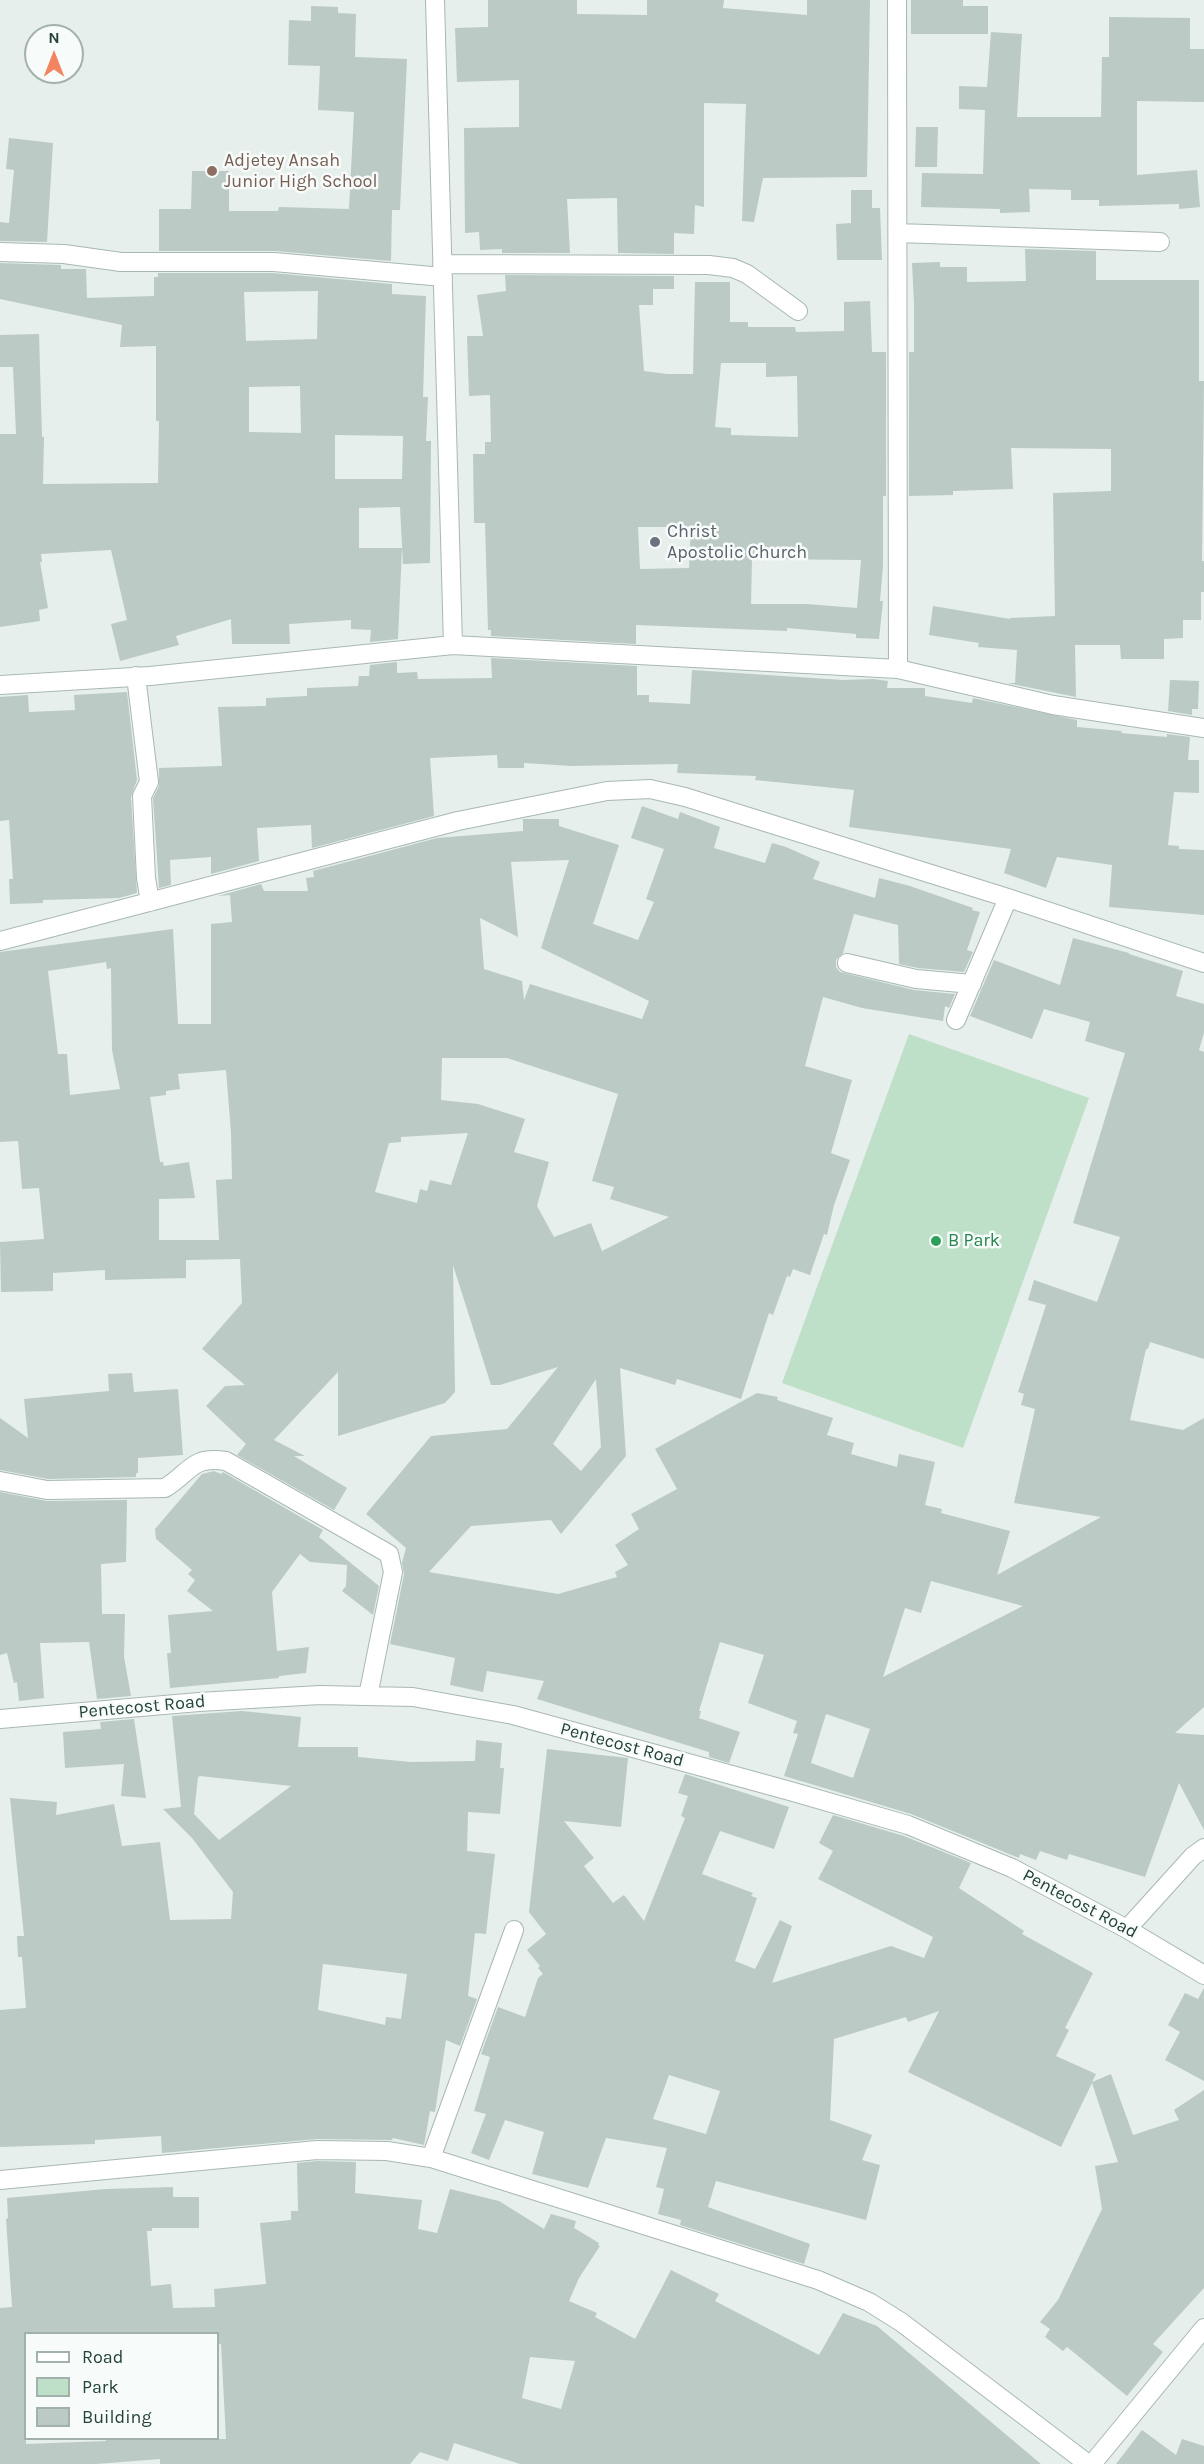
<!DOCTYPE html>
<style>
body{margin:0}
#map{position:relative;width:1204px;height:2464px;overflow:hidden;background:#e6efeb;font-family:Karla,sans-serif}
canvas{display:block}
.legend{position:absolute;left:24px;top:2332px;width:195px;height:108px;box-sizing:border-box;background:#f7fbf9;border:2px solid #a3b1ad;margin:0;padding:8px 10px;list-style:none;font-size:18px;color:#24423a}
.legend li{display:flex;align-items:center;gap:12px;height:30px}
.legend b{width:30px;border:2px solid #a3b1ad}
.north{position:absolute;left:24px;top:24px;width:60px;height:60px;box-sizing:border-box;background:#f7fbf9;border:2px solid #a3b1ad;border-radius:50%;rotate:0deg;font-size:16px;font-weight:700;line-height:24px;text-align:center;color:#24423a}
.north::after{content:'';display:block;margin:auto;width:21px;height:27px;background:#f4845f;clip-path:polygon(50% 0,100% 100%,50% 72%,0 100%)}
</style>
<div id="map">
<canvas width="1204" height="2464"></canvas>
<ul class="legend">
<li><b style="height:8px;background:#fff"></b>Road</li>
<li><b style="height:16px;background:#bfe0c8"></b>Park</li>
<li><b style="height:16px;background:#bbcac4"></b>Building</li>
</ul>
<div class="north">N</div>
</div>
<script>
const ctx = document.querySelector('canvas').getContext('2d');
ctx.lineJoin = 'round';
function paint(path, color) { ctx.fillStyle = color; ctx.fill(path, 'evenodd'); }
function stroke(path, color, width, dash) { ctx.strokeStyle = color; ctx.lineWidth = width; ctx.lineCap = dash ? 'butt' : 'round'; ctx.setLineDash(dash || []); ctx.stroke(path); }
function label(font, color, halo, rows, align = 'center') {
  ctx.font = font + ' Karla,sans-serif'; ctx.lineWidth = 5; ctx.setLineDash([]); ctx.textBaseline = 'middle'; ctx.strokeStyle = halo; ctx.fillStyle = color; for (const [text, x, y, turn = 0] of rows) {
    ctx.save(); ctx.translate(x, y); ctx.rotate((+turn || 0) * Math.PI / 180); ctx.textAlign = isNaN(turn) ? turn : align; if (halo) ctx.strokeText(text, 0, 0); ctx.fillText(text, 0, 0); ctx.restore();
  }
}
paint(new Path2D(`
 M909,1034L1089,1098L963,1448L782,1383Z`), '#bfe0c8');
paint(new Path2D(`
 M488,0H577V14L647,15V0H724L723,8L807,15V0H870L867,177L763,178L754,222L742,221L746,104L704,103V207L695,205L694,234L674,233V254L618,253L617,198L567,199L570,253H502V249L480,250L479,232L465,233L464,128L519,127V80L457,82L455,28L488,27Z
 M911,0H963V6H988V34H911Z
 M311,6L338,7V13L356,14L355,57L407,59L400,210H392L391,261L275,251H159V209H191L192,171H229V211H278L279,207L349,209L354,112L318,110L320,66L288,65L289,20L311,21Z
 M1109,17L1190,18V49H1204V102L1137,101V175L1197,170L1200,207L1179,209V204L1099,206V200H1071V190L1029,189L1030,212L1000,213V209L921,207L922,173L983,174L985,110L959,109V86L987,87L991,32L1022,34L1017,117H1101L1102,57H1109Z
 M916,127H938L937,167H915Z
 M9,138L53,143L47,242L0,241V222L9,223L14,170L6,169Z
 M851,190H872V208H880L882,260H837L836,224L851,223Z
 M1025,249L1096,251V280H1199V381H1204L1202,561H1204V592H1201V620H1183V638L1164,639V659H1121L1120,645H1075L1076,697L1007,683H1015L1017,650L978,647L979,643L929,635L933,606L1010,619V618L1055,616L1053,493L1111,491V449L1011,448L1013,489L953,491V495L909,496V352H914V303L912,263L940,262V267H967V282L1026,281Z
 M0,263L61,265V269H86L87,298L154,296V277H158V273H273L392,284V294L426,296L423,397H428L426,441H431L430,563L403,564L400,507L359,508V548H402L398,639L370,642L371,630L351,629V620L289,624L290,644H232L231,619L176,636L179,645L120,661L111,624L127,620L111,550L41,554L42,562H40L48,608L39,610L40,621L0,627V434H16L13,367H0V335L39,334L42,437H44L43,484L158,483L159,421H156V346L120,347L122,325L0,299ZM318,291L317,339L246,341L244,292ZM300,386L301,433L249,432V387ZM335,435L403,436L402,479H335Z
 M505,275L674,276V289H653V305H639L644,371L667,374H693L695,282H730V322H748V327H795L796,332L844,331V302L870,301L872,352H886V496H883V566L880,601H883L879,639L856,638V634L787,628V631L636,625V644L491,636V630H488L485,523H474L473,454H485V442H491L490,395L469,396L467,336H483L477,295L506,291ZM721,363H766V377L797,376L798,437L731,435V428L715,427ZM638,527H691L689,568L640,569ZM752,559L861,560L857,608L807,604H751Z
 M491,658L637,666V695H649V702L690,704L692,670L843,680L873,679L888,681L887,688H925V696L972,703L973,698L1077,720V727L1122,731L1121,733L1167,737V734L1190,737L1188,760H1199V793L1174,792L1168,845L1179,846V849L1204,850V915L1109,907L1112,865L1057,857L1046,888L1004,873L1011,849L849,827L854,790L755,780L756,776L677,773L678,764L571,766L524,763V768H498L497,755L430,758L434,816L312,848L311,825L257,828L259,861L211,874V857L170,860L171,885L159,888L153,798L159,786V768L222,766L218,707L266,706V698L307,696V688L358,686L359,676H369L370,665L397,662V673L417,672L418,679L492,678Z
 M1170,680L1199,681L1198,709H1192V715L1168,711Z
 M127,692L137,780L131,797L137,893L119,898L43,900V903L10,904L9,879H13L9,820L0,821V697L28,695L29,712L75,710L74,695Z
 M642,806L678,819L680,812L720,827L714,848L765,863L772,843L786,847L820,862L813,879L875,898L879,878L910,886L973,908L972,910L980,912L967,950L973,952L964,972L918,968L899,964L898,925L854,914L843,953L836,960V967L840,972L914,990L955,994L949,1008L945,1006L943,1021L862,1008L823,997L805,1066L852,1080L831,1153L850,1160L834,1205L827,1235L824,1234L810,1275L793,1269L790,1277L787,1276L773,1315L769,1313L741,1399L677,1379L675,1385L620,1368L626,1456L561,1534L551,1520L471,1526L429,1572L558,1594L617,1577L615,1572L628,1565L615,1545L639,1529L631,1514L677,1489L655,1449L757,1393L778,1397L777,1400L833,1418L827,1435L854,1443L851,1454L897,1467L899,1454L935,1462L925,1505L942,1509L941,1513L1010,1531L997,1575L1101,1517L1014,1503L1035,1409L1021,1405L1024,1394L1018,1392L1046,1305L1028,1300L1034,1280L1097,1302L1120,1237L1073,1223L1125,1053L1085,1041L1090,1022L1044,1009L1032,1039L970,1016L994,960L1060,985L1073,938L1129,953V954L1183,971L1176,996L1204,1004V1033L1199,1050L1204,1052V1359L1150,1342L1148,1349H1146L1130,1420L1183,1430L1204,1418V1707L1175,1733L1204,1735V1830L1179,1783L1145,1877L1069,1854L1067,1860L1040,1851L1036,1860L1020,1854L1019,1858L911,1814L784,1776L798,1734L793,1733L797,1721L748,1703L764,1655L720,1642L699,1711H701L699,1718L740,1732L729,1763L709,1757V1752L537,1699L544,1681L487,1671L483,1692L450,1685L455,1658L390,1644L404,1574L402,1563L406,1548L366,1514L431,1436L507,1429L558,1367L500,1385H491L453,1265L455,1392L445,1403L338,1436V1372L274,1440L305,1456H294L347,1488L334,1510L237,1455L246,1444L206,1406L225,1386L245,1385L202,1349L242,1303L240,1259L186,1260V1278L105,1280V1270L53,1273V1291L1,1292L0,1242L44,1239L39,1188L22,1189L18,1141L0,1142V952L173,929L178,1024H211V924L232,922L230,895L218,896L261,884L264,891H308L306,878L314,877L313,871L437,838L523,831V819H559V826L619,845L593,924L638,940L654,902L646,899L664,849L631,838ZM569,860L541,948L649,1001L642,1019L530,984L524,1000L522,981L484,969L480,918L518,937L511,862ZM106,962L107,969L111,968L112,1050L120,1089L70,1095L67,1054H58L48,971ZM442,1058H507L618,1094L592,1181L614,1187L610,1199L669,1217L602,1251L591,1223L554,1237L537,1206L549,1162L514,1152L525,1119L478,1104L441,1100ZM226,1070L231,1133L232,1179L216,1180L219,1240H159V1199L195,1198L189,1162L164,1166L163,1162H160L150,1097L166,1095V1091L180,1089L178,1074ZM468,1133L451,1185L430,1180L427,1191L420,1189L417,1203L375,1192L389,1143L401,1142V1137ZM596,1379L601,1447L581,1471L553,1444ZM931,1581L1023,1606L883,1677L905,1608L921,1613ZM826,1714L870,1729L853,1778L811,1763Z
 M132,1373L134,1392L178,1389L183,1455L138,1458V1473H136V1477L48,1479L0,1470V1418L28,1438L24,1399L109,1391L108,1374Z
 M214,1471L221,1474L223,1472L323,1530L319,1537L379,1586L373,1615L342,1591L346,1586L347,1565L310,1562L300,1554L272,1592L277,1651L309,1647L306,1673L279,1676V1678L170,1688L167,1653H171L168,1615L213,1611L187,1591L195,1580L188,1574L192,1570L156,1539L155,1529L202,1474Z
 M0,1492L47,1501L127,1500L126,1562L101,1564L102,1614H125L124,1657L131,1696L97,1699L89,1642L40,1643L44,1698L19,1701L17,1682L14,1683L7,1653L0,1655Z
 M242,1711L301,1717L298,1747H358V1757L411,1762L475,1761L476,1740L502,1743L500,1768H504L500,1814L468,1812L467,1851L495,1854L486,1934L475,1933L468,1996L477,1999L460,2046L446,2040L435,2112L430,2111L424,2145L393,2138L392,2140L317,2139L162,2153L161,2136L95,2140V2144L0,2147V2010L26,2008L22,1957H18L17,1936H24L10,1798L57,1802L56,1815L114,1804L122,1846L160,1842L170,1920L231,1919L233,1892L192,1838L163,1809L181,1807L172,1716ZM200,1776L291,1786L219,1840L194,1814L198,1777ZM323,1964L407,1974L401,2019L386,2017L385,2025L318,2010Z
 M134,1719L146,1798L121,1796L124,1764L65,1768L63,1732L101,1729L100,1722Z
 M547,1749L628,1758L621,1827L564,1821L594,1858L584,1866L613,1903L624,1895L644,1921L685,1818L681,1816L688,1796L678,1793L685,1774L789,1807L774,1849L720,1831L702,1874L753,1893L751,1896L757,1898L735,1961L755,1969L780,1920L792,1926L772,1983L891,1946L924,1958L933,1937L818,1879L833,1851L819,1843L833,1815L904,1836L971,1863L959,1888L1024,1931L1022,1934L1093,1973L1065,2028L1069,2030L1056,2056L1096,2074L1092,2082L1111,2074L1133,2135L1179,2120L1174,2110L1204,2090V2288L1153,2344L1163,2352L1127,2396L1067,2347L1063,2351L1045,2337L1050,2329L1040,2322L1058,2300L1102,2209L1095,2166L1118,2162L1092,2083L1061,2147L908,2072L939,2011L908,2022L906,2017L834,2039L830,2120L872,2135L862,2160L880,2165L866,2220L716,2181L708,2207L810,2244L804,2264L680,2225L681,2220L658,2214L664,2189L656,2187L667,2148L606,2138L588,2188L532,2174L544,2132L505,2120L489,2160L471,2153L486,2114L474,2111L490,2057L481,2054L498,2007L525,2017L538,1978L543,1974L538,1968L540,1966L527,1950L546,1934L529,1912ZM669,2075L720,2091L706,2134L653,2119Z
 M1204,1988V2081L1165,2060L1180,2032L1168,2025L1185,1993L1198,1999Z
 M317,2161L356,2162L355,2193L422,2200L418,2229L437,2233L450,2189L499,2201L544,2229L551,2214L576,2221L574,2228L599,2243L598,2245L600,2246L579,2278L569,2301L597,2313L595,2317L635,2339L671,2270L719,2294L715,2301L819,2355L843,2313L877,2326L1041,2464H520L454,2443L448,2461L420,2452L410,2464H160V2459L96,2464H0V2308L12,2307L6,2219L8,2218L7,2198L106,2189L173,2187V2197H199V2228H152V2231H147L151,2286L171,2284L173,2308L215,2307L214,2289L266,2284L260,2223L291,2220V2211H298L297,2163ZM26,2334H218V2344H221L226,2439H106V2441L26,2444ZM530,2357L575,2361L561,2409L522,2398Z
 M1142,2430L1176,2455L1182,2439L1204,2446V2464H1116Z`), '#bbcac4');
const minor = new Path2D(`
 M435,0L453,645
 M897,0L898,669
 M898,233L1160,242
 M0,252L64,254L121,262H274L443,277
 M442,264L709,265L733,268L747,274L798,311
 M136,676L149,782L142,796L146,878L150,902
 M0,685L150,676L453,645L898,669L1053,705L1204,728
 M0,941L458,821L607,791L650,789L685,797L1008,898L1204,963
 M847,963L916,979L972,984
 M956,1020L1008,898
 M0,1481L47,1490L165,1488C192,1471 191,1456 226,1461L389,1554L393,1572L368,1696
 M0,1719L199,1702L320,1695L413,1697L513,1715L790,1791L908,1825L1012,1868L1127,1929L1204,1975
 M1127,1929L1193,1856L1204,1848
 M431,2158L514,1930
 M0,2180L317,2150L387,2151L431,2158L818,2280L869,2302L901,2322L1088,2464
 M1092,2464L1204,2328`);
stroke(minor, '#a8b8b2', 20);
stroke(minor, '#fff', 18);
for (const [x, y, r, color] of [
 [212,171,6,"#8d6e63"],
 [655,542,6,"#6b7280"],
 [936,1241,6,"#2e9e5b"]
]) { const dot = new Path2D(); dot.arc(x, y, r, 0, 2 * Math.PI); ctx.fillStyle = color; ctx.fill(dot); stroke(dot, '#f7fbf9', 2); }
label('18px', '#785e54', '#f7fbf9', [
 ["Adjetey Ansah",224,161],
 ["Junior High School",224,182]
], 'left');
label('18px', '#5b616d', '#f7fbf9', [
 ["Christ",667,532],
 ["Apostolic Church",667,553]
], 'left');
label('18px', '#27864d', '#f7fbf9', [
 ["B Park",948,1241]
], 'left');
label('18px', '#24423a', '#f7fbf9', [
 ["Pentecost Road",142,1707,-5],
 ["Pentecost Road",622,1745,15],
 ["Pentecost Road",1080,1904,28]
]);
</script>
